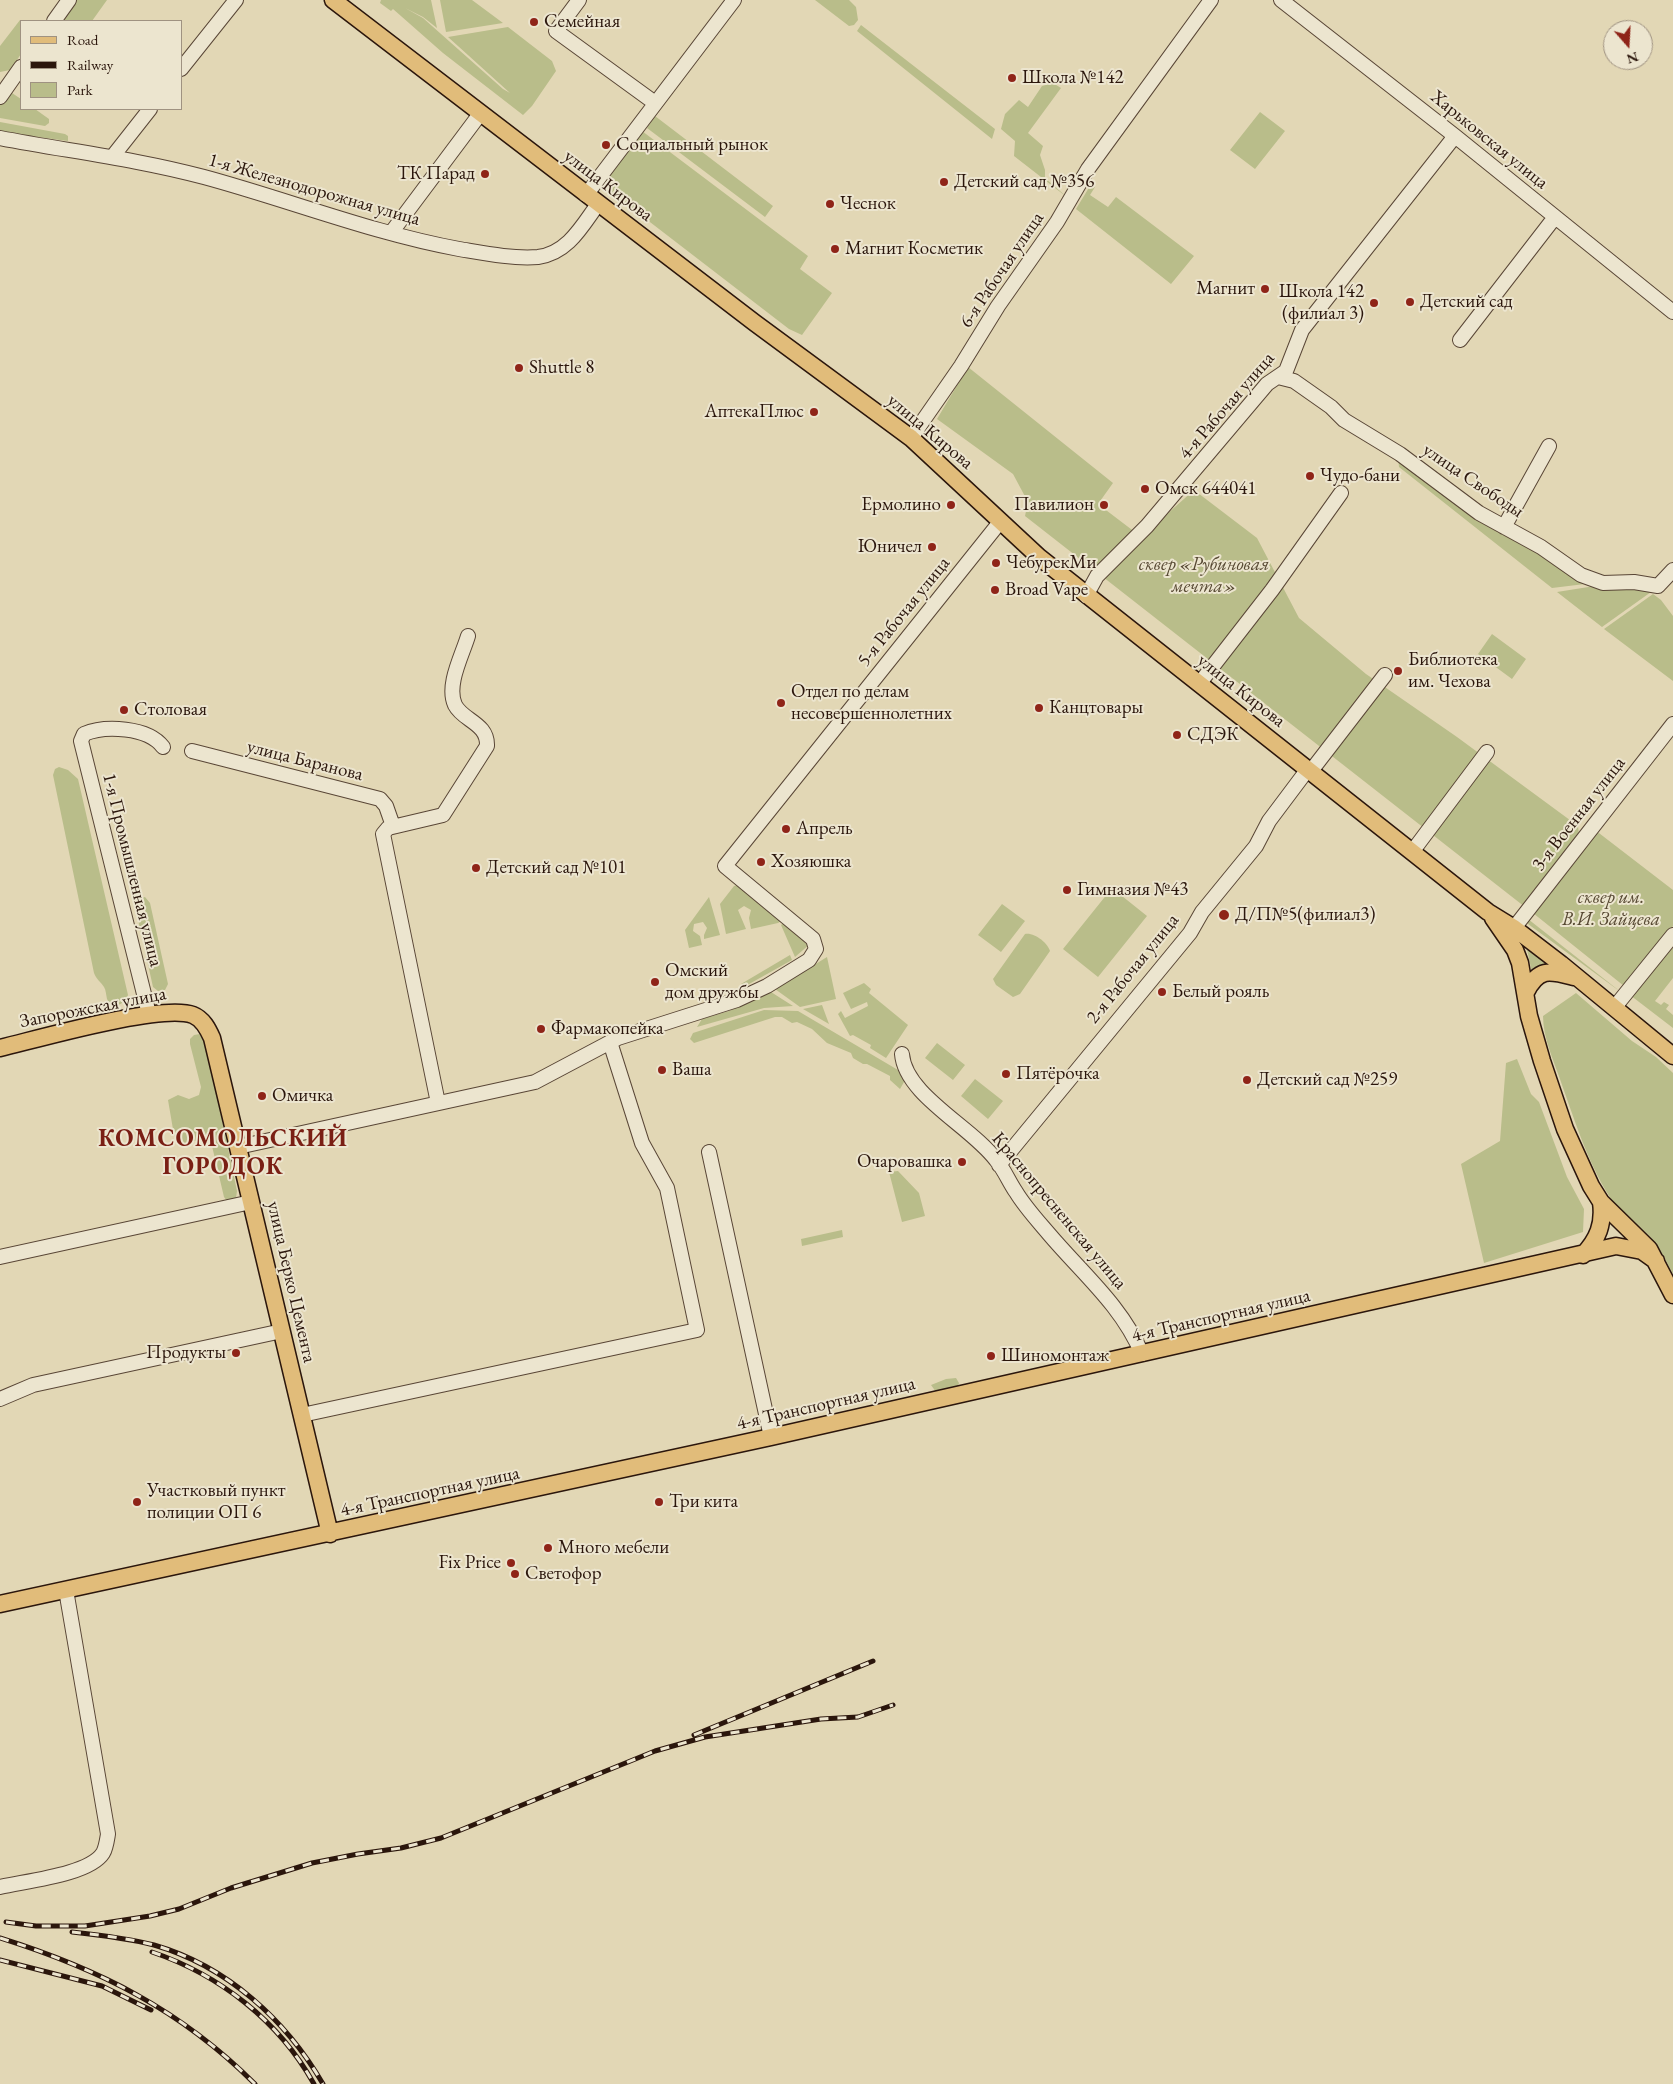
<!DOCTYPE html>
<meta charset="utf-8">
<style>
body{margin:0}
#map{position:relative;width:1673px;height:2084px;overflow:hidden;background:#e2d7b5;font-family:"EB Garamond",serif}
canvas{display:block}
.legend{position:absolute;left:20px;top:20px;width:162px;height:90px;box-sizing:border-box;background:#ece5cf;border:1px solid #9f9281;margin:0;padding:6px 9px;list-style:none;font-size:15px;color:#2b160c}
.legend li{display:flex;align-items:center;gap:10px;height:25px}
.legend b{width:25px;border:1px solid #9f9281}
.north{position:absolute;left:1603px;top:20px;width:50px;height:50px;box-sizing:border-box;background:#ece5cf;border:1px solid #9f9281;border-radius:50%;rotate:161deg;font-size:14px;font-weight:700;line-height:20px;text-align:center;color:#2b160c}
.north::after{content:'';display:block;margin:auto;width:18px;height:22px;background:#8f2418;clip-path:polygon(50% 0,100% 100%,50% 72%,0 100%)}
</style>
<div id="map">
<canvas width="1673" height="2084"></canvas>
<ul class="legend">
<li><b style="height:6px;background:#e1bc7a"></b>Road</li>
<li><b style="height:6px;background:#2b160c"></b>Railway</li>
<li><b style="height:14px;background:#b9bd8a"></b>Park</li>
</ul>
<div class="north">N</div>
</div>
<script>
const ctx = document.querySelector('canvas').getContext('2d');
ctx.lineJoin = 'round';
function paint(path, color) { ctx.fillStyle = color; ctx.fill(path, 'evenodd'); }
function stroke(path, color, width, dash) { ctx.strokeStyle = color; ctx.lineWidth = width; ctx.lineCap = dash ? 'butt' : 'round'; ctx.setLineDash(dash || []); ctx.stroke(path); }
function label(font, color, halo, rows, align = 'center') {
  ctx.font = font + ' "EB Garamond",serif'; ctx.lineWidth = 4; ctx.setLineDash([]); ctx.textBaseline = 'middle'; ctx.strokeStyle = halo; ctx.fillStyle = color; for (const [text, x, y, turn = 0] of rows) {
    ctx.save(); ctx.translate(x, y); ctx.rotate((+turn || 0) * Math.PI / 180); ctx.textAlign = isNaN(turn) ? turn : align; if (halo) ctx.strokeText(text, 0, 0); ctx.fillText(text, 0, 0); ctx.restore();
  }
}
paint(new Path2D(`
 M76,0H107L92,21H61Z
 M381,0H431L437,28L423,17L405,8L423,18L503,89L510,93L448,37L508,27L552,61L556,71L532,106L523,115L443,53L393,9L391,11L380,3Z
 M440,0H472L503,23L446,32Z
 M815,0H849L856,7L858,20L854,25L849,26Z
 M20,20L21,54L10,70L0,72V46Z
 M861,25L995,129L992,139L857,31Z
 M1053,83L1061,88L1028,133L1043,146L1040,155L1045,170V178L1068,198L1014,156L1015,141L1001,129L1005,114L1019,100L1028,107L1042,86Z
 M12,93L21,99V109H35L49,119V123L45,126L0,118V104L7,94Z
 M1260,112L1285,131L1255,169L1230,150Z
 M655,116L773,206L765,217L647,128Z
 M0,122L65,134L68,136V141L0,132Z
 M642,131L808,256L800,269L832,293L802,335L789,329L607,189L606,181Z
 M1093,181L1095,187L1090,195L1108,207L1116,197L1194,256L1171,284L1076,209Z
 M968,367L1113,483L1098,504L1144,539L1166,515L1194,490L1257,538L1299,618L1366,674L1457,737L1578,826L1579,835L1525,907L1025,516L1028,502L1013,474L937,419Z
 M1398,457L1593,583L1552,588L1399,467Z
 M1601,585H1629L1651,592L1602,627L1557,592Z
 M1653,594L1661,600L1673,616V681L1604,629Z
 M1492,634L1526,659L1512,679L1478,654Z
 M59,767L68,770L78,779L128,995C125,1004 113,1011 107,999C106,995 106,990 104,987C101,982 96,979 94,973L53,775L55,769Z
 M1595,830L1673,890V926L1624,986L1533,913Z
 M740,884L785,918L778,923L751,929L749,918L751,910L744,906L738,910L746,929L726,934L720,904L734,886Z
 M1112,888L1147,916L1098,977L1063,949Z
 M145,897L150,903L168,984L165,990L158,991L153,987L135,906L137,899Z
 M709,897L720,935L704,939V935L707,928L703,922L694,924L693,931L700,936L702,945L689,948L685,930Z
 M1002,904L1025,921L1001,952L978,935Z
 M1528,919L1617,989L1618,990L1528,924Z
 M787,920L810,944L795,957L781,925Z
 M1025,934C1034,932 1048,943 1050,951L1020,994L1013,997L996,985L993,979Z
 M1520,937L1548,964L1538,967L1532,973L1527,949Z
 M1673,941V978L1655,1001L1661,1005L1664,1002L1669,1005L1666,1009L1673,1015V1028L1630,995Z
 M790,955L792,960L742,988L741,984Z
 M827,957L836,999L800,1007L775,989Z
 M864,983L871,989L869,993L908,1025L886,1058L870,1048L871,1045L853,1035L850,1036L838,1014L841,1011L845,1018L868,1006L867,1002L851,1009L843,993Z
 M771,992L793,1006L764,1008L697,1027L702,1019L729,1011Z
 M1576,993L1632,1041L1656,1057L1673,1073V1274C1665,1259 1658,1244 1646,1233C1636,1223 1623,1217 1615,1205C1589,1167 1576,1124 1561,1082C1554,1061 1543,1038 1543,1016Z
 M822,1005L829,1024L803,1009Z
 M764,1010L798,1011L898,1070L904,1076V1082L900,1089L890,1080V1076L867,1064H863L853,1058L851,1053L827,1043L812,1029L797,1022L792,1023L782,1017H775L694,1043L690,1039L693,1033Z
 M200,1034L205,1039L237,1191L236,1198L227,1201L224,1197L212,1146C198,1132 190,1147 178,1146L175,1141L168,1100L178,1095L189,1099L199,1095L201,1087L190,1044V1039L194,1035Z
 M937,1043L965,1065L953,1080L925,1058Z
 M1517,1059L1531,1094L1539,1102L1567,1177L1584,1209L1583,1232L1484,1263L1461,1164L1500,1141L1506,1063Z
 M975,1079L1003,1101L988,1119L961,1096Z
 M898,1171L919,1193L925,1216L902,1222L889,1172Z
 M842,1230L843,1237L802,1246L801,1239Z
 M956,1378L959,1383L957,1389L936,1392L931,1385L946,1379Z`), '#b9bd8a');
const minor = new Path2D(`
 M579,0L556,31L655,103
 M1281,0L1455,136L1673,312
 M54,21L69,0
 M181,69L236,0
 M0,97L21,67
 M0,138C68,151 137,159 204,177C289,200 372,233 459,249C483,253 512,259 538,257C568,253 582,226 598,204
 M113,156L150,109
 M586,195L734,0
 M391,233L480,114
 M1460,340L1555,217
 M1278,377L1294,381L1331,407L1344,420L1400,454L1479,513L1541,547L1581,575L1603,583L1634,582L1658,586L1673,570
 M911,438L961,366L998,306L1057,222L1088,169L1211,0
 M1504,527L1549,446
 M1086,596L1097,576L1147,526L1267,384L1286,371L1302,330L1455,136
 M1199,684L1272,590L1341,493
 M192,751L380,799L386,806L393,826
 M1311,771L1385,675
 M1412,852L1487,752
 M1514,928L1673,724
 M1614,1008L1673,935
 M149,1014L81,741L84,734C105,725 148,727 163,747
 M902,1054C905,1095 972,1127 996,1160C1004,1169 1009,1182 1016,1192C1025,1207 1038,1221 1049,1234C1082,1273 1122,1306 1142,1354
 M438,1103L383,834L388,828L443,815L487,746C488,723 463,721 455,705C446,685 462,656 468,636
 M238,1147L535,1082L618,1038L737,1000L767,986L809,960L816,949L813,939L725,866L1000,522
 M709,1152L771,1437
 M999,1165L1190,933L1202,912L1256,846L1269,821L1308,769
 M0,1257L251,1202
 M0,1399L33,1385L282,1331
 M302,1415L697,1330L667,1188L642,1143L610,1042
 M0,1887C25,1881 89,1875 103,1853C106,1848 107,1840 108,1834L66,1590`);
const major = new Path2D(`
 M333,0L755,323L911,438L1039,557L1488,912L1514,928L1561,964L1673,1056
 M1493,918L1515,950L1520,963L1529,1016L1542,1061L1565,1129L1591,1186L1601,1202L1649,1249L1673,1295
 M1526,992C1539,967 1550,971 1574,977
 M0,1048C38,1039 162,1003 193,1015C203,1019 208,1029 212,1038L330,1534
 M1583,1255C1598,1239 1604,1224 1601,1202
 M0,1604L771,1437L1616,1246L1642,1251L1656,1261`);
stroke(minor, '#594636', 16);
stroke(major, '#2b160c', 19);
stroke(minor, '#ece5cf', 14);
stroke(major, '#e1bc7a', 16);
const rail = new Path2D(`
 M694,1735L873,1661
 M6,1922L36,1926H85L150,1916L179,1909L231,1888L312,1863L358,1854L401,1848L441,1838L655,1751L705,1737L821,1719L858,1717L893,1705
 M72,1932C99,1935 127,1938 154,1945C227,1966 286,2020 323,2084
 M0,1938C99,1969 181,2010 255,2084
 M152,1952C220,1975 279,2021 314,2084
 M0,1960L102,1986L151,2010`);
stroke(rail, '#2b160c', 5);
stroke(rail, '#ece5cf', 3, [9]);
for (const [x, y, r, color] of [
 [534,22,5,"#8f2418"],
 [1012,78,5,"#8f2418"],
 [606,145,5,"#8f2418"],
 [485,174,5,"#8f2418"],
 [944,182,5,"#8f2418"],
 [830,204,5,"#8f2418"],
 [835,249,5,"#8f2418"],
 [1265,289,5,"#8f2418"],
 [1410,302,5,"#8f2418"],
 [1374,303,5,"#8f2418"],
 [519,368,5,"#8f2418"],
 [814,412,5,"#8f2418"],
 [1310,476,5,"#8f2418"],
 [1145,489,5,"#8f2418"],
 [951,505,5,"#8f2418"],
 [1104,505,5,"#8f2418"],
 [932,547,5,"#8f2418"],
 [996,563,5,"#8f2418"],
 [995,590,5,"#8f2418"],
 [1398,671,5,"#8f2418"],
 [781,703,5,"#8f2418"],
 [1039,708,5,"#8f2418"],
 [124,710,5,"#8f2418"],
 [1177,735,5,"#8f2418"],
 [786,829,5,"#8f2418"],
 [761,862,5,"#8f2418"],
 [476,868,5,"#8f2418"],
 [1067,890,5,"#8f2418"],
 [1224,915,6,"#8f2418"],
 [655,982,5,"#8f2418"],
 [1162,992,5,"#8f2418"],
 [541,1029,5,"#8f2418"],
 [662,1070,5,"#8f2418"],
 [1006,1074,5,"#8f2418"],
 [1247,1080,5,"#8f2418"],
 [262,1096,5,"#8f2418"],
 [962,1162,5,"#8f2418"],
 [236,1353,5,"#8f2418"],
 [991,1356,5,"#8f2418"],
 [137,1502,5,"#8f2418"],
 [659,1502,5,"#8f2418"],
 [548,1548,5,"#8f2418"],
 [511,1563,5,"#8f2418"],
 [515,1574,5,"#8f2418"]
]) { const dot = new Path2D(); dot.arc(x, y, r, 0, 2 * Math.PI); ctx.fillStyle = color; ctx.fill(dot); stroke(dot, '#ece5cf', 2); }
label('19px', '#2b160c', '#ece5cf', [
 ["Семейная",544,22],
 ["Школа №142",1022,78],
 ["Социальный рынок",616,145],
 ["ТК Парад",475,174,"right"],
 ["Детский сад №356",954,182],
 ["Чеснок",840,204],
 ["Магнит Косметик",845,249],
 ["Магнит",1255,289,"right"],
 ["Школа 142",1364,292,"right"],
 ["(филиал 3)",1364,314,"right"],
 ["Детский сад",1420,302],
 ["Shuttle 8",529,368],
 ["АптекаПлюс",804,412,"right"],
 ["Чудо-бани",1320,476],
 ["Омск 644041",1155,489],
 ["Ермолино",941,505,"right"],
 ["Павилион",1094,505,"right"],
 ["Юничел",922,547,"right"],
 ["ЧебурекМи",1006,563],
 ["Broad Vape",1005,590],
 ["Библиотека",1408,660],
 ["им. Чехова",1408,682],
 ["Отдел по делам",791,692],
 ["несовершеннолетних",791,714],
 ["Канцтовары",1049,708],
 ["Столовая",134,710],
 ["СДЭК",1187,735],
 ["Апрель",796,829],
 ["Хозяюшка",771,862],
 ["Детский сад №101",486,868],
 ["Гимназия №43",1077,890],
 ["Д/П№5(филиал3)",1235,915],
 ["Омский",665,971],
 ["дом дружбы",665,993],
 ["Белый рояль",1172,992],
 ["Фармакопейка",551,1029],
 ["Ваша",672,1070],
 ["Пятёрочка",1016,1074],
 ["Детский сад №259",1257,1080],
 ["Омичка",272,1096],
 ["Очаровашка",952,1162,"right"],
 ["Продукты",226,1353,"right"],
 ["Шиномонтаж",1001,1356],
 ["Участковый пункт",147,1491],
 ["полиции ОП 6",147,1513],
 ["Три кита",669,1502],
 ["Много мебели",558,1548],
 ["Fix Price",501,1563,"right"],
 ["Светофор",525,1574]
], 'left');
label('19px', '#2b160c', '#ece5cf', [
 ["Харьковская улица",1489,140,39],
 ["улица Кирова",608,186,37],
 ["1-я Железнодорожная улица",314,190,16],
 ["6-я Рабочая улица",1002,270,-56],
 ["4-я Рабочая улица",1227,406,-49],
 ["улица Кирова",930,432,40],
 ["улица Свободы",1473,481,34],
 ["5-я Рабочая улица",904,612,-51],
 ["улица Кирова",1241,691,38],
 ["улица Баранова",305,761,14],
 ["3-я Военная улица",1579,814,-52],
 ["1-я Промышленная улица",132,870,76],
 ["2-я Рабочая улица",1133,969,-51],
 ["Запорожская улица",93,1008,-11],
 ["Краснопресненская улица",1059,1211,50],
 ["улица Берко Цемента",291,1282,77],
 ["4-я Транспортная улица",1221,1316,-13],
 ["4-я Транспортная улица",826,1404,-13],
 ["4-я Транспортная улица",430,1492,-12]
]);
label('italic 19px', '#564832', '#ece5cf', [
 ["сквер «Рубиновая",1204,565],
 ["мечта»",1204,587],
 ["сквер им.",1611,898],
 ["В.И. Зайцева",1611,920]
]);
ctx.letterSpacing = '1px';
label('bold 24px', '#7a1f14', '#ece5cf', [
 ["КОМСОМОЛЬСКИЙ",223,1139],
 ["ГОРОДОК",223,1167]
]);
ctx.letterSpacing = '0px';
</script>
